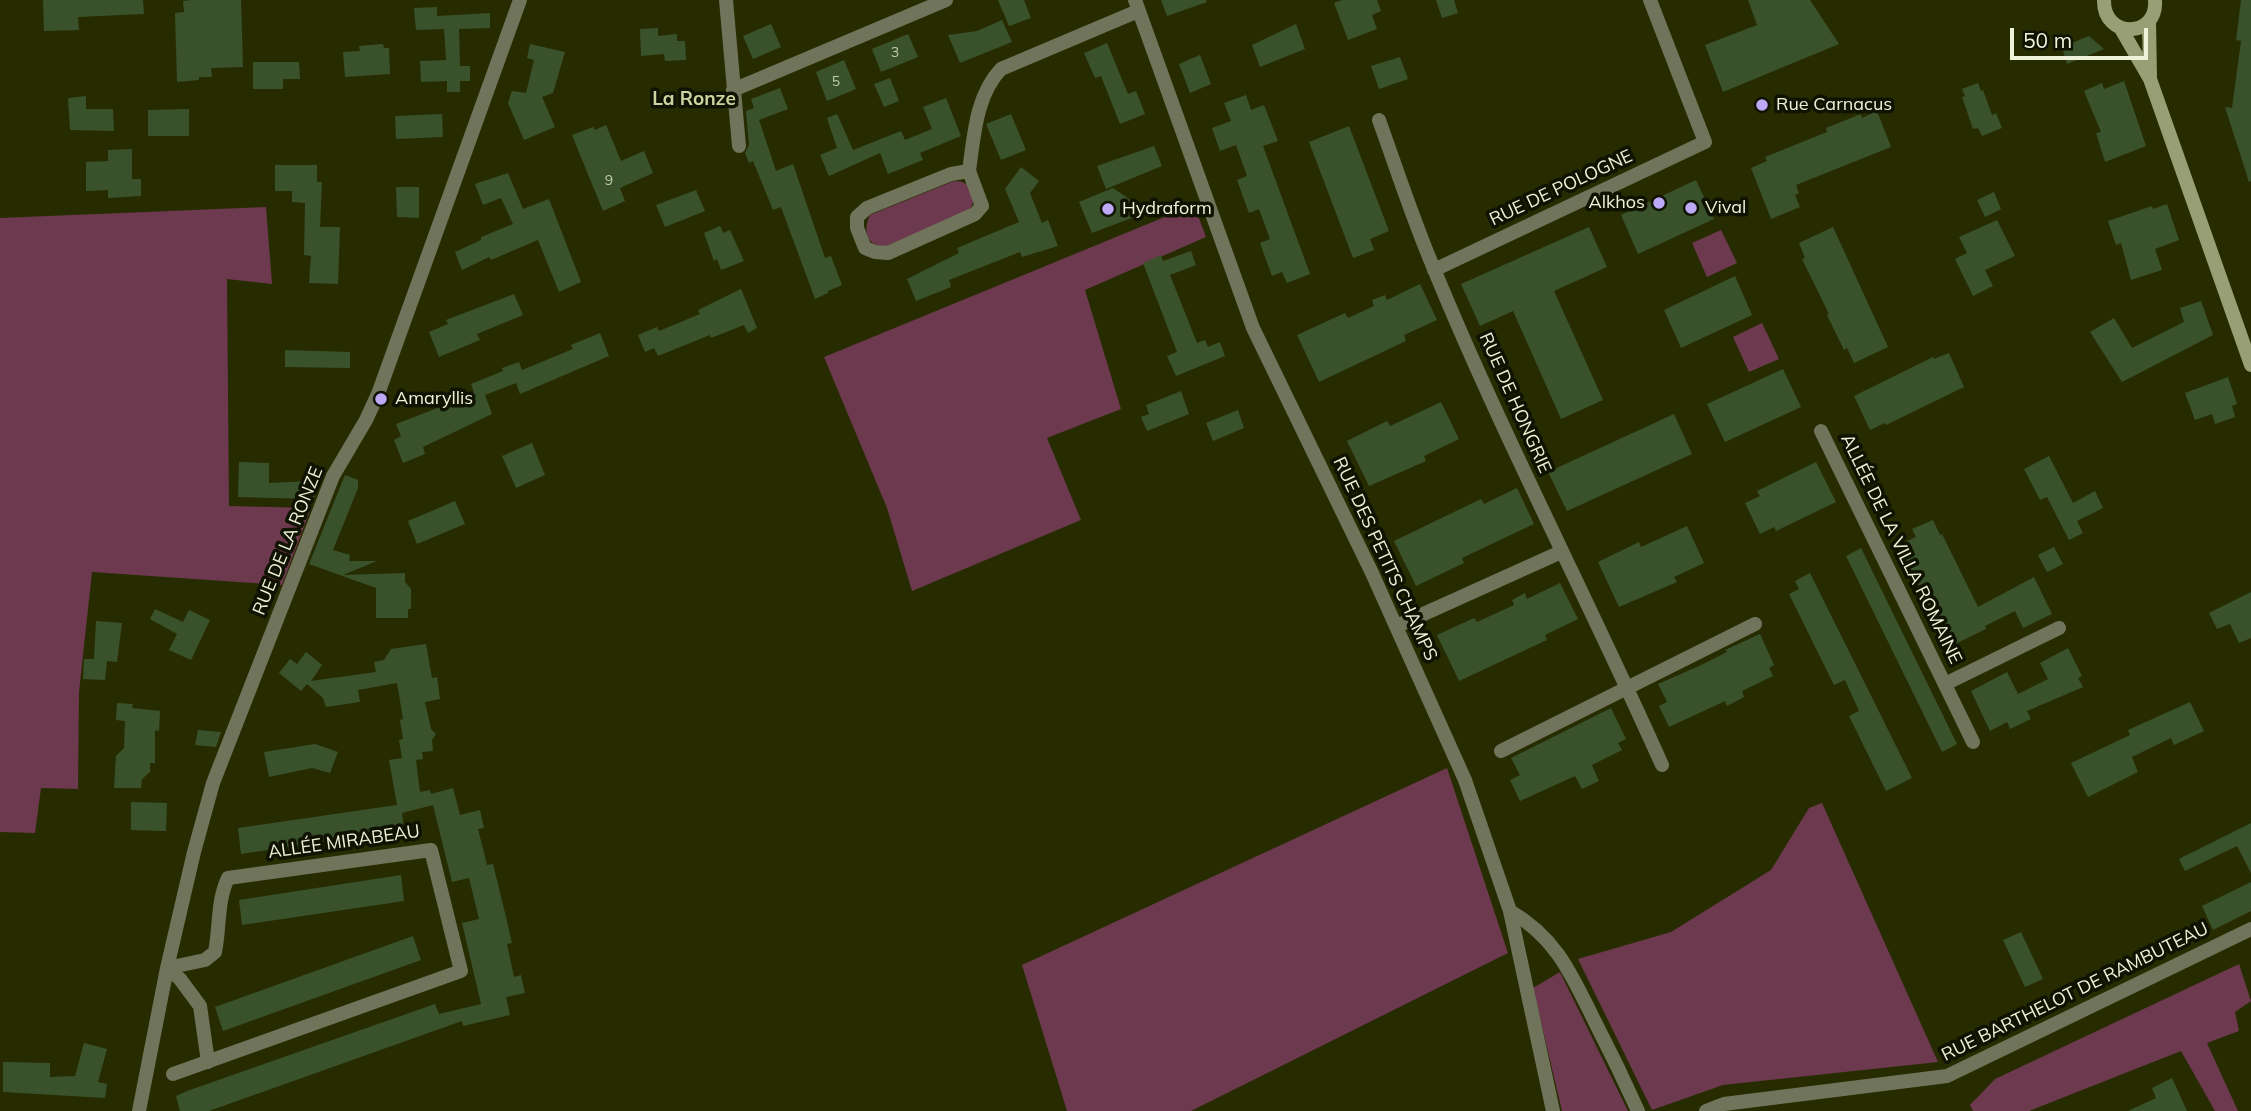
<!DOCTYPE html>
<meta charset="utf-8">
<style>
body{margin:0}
#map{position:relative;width:2251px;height:1111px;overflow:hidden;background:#272c00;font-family:Mulish,sans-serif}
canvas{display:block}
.scale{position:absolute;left:2010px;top:28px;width:138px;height:32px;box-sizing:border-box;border:4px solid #eef2d9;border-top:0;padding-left:9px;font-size:21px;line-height:24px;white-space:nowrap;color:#eef2d9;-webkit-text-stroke:5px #101302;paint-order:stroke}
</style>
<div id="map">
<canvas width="2251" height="1111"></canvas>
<div class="scale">50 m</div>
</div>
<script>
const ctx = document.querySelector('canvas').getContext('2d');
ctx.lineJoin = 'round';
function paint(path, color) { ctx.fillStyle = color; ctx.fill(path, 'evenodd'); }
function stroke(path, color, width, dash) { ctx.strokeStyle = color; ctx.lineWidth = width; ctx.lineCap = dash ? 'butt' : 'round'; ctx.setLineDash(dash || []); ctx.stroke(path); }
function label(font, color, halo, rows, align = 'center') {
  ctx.font = font + ' Mulish,sans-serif'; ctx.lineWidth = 7; ctx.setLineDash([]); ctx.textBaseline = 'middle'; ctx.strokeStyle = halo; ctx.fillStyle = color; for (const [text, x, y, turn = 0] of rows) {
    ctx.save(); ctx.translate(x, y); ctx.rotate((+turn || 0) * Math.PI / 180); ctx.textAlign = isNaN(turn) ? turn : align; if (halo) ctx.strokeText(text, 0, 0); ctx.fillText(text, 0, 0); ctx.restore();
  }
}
paint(new Path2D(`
 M954,181C972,180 979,198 969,211L884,247C866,245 863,230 870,215Z
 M1194,205L1206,237L1085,290L1121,409L1047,438L1081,520L912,591L887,508L824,357Z
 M266,207L272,284L227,279L229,506L311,508L282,585L92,572L79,692L78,789L41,788L35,833L0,832V218Z
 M1721,230L1737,263L1707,277L1692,243Z
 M1762,323L1779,359L1749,372L1733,337Z
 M1447,768L1508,953L1191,1111H1067L1022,965Z
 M1822,803L1938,1062L1723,1085L1652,1110L1578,959L1671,932L1771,870L1809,808Z
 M2239,964L2251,1001L2235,1012L2239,1031L2207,1043L2238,1111H2215L2181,1051L2029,1111H1973L1970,1105L1995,1079Z
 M1560,972L1628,1111H1562L1533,988Z`), '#6c394e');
paint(new Path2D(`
 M43,0H143L144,14L78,17L79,30L44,31Z
 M191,0H241L243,67L211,68L212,77H199V80L177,82L175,13L184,12L183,1Z
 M998,0H1024L1031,18L1009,26Z
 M1161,0H1206L1207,2L1167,16Z
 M1342,0H1377L1381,11L1372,15L1377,29L1348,40L1334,3Z
 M1436,0H1454L1458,13L1442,18Z
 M1748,0H1810L1839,44L1723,92L1705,45L1757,25Z
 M2241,0H2251V181L2249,182L2225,107L2232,108L2241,41L2236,40Z
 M437,7V16L490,13V28L459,29L460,66H470V81H460V92H447V81L421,82L420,61L446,60L444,29L416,30L414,8Z
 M1002,20L1012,42L960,63L948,35L977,31Z
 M771,24L781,47L753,59L743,36Z
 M1296,24L1305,49L1260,67L1252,45Z
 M658,28V36L677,34V41H685L686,60L665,61L664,54L641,56L640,29Z
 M908,34L918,57L881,72L872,49Z
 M2089,36L2104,49L2067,64L2062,47Z
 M1107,43L1128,94L1136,91L1145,114L1120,124L1101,76L1095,78L1084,53Z
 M383,44L384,48H389L390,74L345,77L343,52L360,51L359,46Z
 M530,44L565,52L553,93L542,97L555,127L524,140L508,103L512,91L526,93L534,60L527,58Z
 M1200,55L1211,84L1190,93L1179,64Z
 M1400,57L1408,79L1379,89L1371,66Z
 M844,60L856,89L827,101L816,72Z
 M253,62H299L300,79H283V89H253Z
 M890,78L899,101L884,107L874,84Z
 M2124,81L2146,146L2105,162L2096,133L2101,132L2084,91L2102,83L2104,89Z
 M1978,83L1981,91L1983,90L1992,115L1996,113L2002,128L1982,136L1978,128L1973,129L1962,97L1965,96L1962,89Z
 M780,88L788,109L759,120L776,171L793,164L825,258L831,256L842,285L828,291V293L815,299L781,207L773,210L753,161L749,163L745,153L749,145L746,111L754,108L751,99Z
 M1246,95L1251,110L1264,105L1278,141L1263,146L1310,274L1287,283L1282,272L1272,276L1260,243L1270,239L1259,209L1249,213L1237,180L1247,176L1236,145L1220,151L1212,128L1231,121L1224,103Z
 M86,96V109H113L114,131L70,130L68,98Z
 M946,98L961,136L920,153L923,160L888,174L880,153L829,176L820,155L837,148L827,118L837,114L853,150L901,131L905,140L932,129L923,107Z
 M189,109V136H148V110Z
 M1877,111L1891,147L1796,185L1799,193L1795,195L1800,207L1771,219L1751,168L1767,161L1765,157L1827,132L1826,128L1861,114L1862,118Z
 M442,114L443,137L396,139L395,116Z
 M1011,114L1026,150L1001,160L986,124Z
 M606,125L621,161L644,151L653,173L620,188L625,201L603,211L572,135L593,127L595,130Z
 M1349,126L1389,231L1370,239L1374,250L1353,258L1309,142Z
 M1154,146L1162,166L1106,189L1097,166Z
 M132,149V179H141V196L108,198V190L86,191V162L108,161V150Z
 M275,165H317V182H322L320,227H340L338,284L309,283L311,256L304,255L305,203L292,202V191H275Z
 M1021,167L1039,181L1030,193L1042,223L1048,220L1058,246L1022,257L1020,252L949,280L951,287L916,301L907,279L959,253L957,248L1019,222L1005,189Z
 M508,173L523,209L549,199L581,282L559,292L538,240L491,260L489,257L462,270L455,252L481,240V237L513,224L501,198L483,205L475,184Z
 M1696,180L1714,219L1638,254L1621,215Z
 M396,187H419V218L397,217Z
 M1113,188L1132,201L1137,216L1092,233L1079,202Z
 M696,190L705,211L665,227L656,205Z
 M1994,192L2001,209L1985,217L1977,200Z
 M2167,204L2179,240L2155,249L2162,270L2131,280L2121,243L2116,245L2108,221L2152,206L2153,209Z
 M1997,220L2015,256L1985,270L1993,286L1973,296L1955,259L1967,253L1959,237Z
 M720,226L723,233L730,230L744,261L721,270L717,259L714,261L704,233Z
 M1589,227L1607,267L1554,291L1603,400L1561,419L1513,311L1480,326L1461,284Z
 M1833,227L1888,347L1854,363L1847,348L1844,350L1827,315L1829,314L1802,259L1805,258L1799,243Z
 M1191,251L1196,265L1170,275L1197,343L1205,340L1208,347L1220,342L1225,356L1176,376L1167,356L1177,352L1143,263L1161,255L1163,261Z
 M1735,276L1752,315L1681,348L1664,310Z
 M1420,284L1437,320L1404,335L1406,341L1319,382L1297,335L1345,313L1348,318L1374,306L1372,300L1385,295L1387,300Z
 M741,289L757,328L748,333L744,325L711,338L710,335L658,356L654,348L645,352L638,335L657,327L659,331L700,314L698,310Z
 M514,294L523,315L477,334L480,340L439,357L429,332L448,324L446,320Z
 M2201,301L2213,335L2122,382L2090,332L2114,318L2132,348L2184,322L2180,308Z
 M600,333L609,356L520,394L516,383L485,395L492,414L423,447L425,454L403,463L394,440L401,436L396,424L461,399L460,397L474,392L471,384L503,371L502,368L519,362L522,370L573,349L571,345Z
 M285,350L350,352V368L285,367Z
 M1949,353L1964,387L1886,425L1885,423L1870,430L1854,396L1933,357L1934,359Z
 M1783,369L1801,407L1725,442L1707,404Z
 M2228,377L2237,404L2232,406L2235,417L2215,424L2212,414L2195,420L2185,393Z
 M1181,391L1189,414L1147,431L1141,417L1149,414L1146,405Z
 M1441,402L1459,439L1424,456L1426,461L1369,486L1347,441L1387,421L1390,426Z
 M1238,410L1244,428L1213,441L1206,423Z
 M1674,414L1692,454L1567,511L1548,472Z
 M532,443L545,475L516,488L502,456Z
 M2049,456L2073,503L2095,491L2103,508L2077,521L2083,533L2069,540L2047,497L2040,500L2024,469Z
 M239,462L269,463V483L309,481L320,484L313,499L238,497Z
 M1816,462L1836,502L1776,531L1774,527L1760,534L1745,503L1760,496L1757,491Z
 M345,475L358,480V488L333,550L350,555L349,561H377L343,575L405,573V582L411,589V609H408V618H376V588L309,564Z
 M1517,488L1534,524L1462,558L1464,563L1416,586L1394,541L1481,499L1484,504Z
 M455,501L465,524L417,544L408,521Z
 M1933,520L1940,535L1942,534L1978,607L2034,577L2052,614L2023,628L2015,611L1985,626L1986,629L1949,647L1899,545L1916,537L1912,529Z
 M1687,526L1704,563L1674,577L1677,582L1619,607L1598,562L1639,542L1641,547Z
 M2054,547L2063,564L2047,572L2038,555Z
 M1861,548L1957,744L1942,752L1846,556Z
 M1810,573L1912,778L1886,791L1849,716L1859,711L1845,680L1834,685L1789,594L1799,589L1795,581Z
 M1560,583L1578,619L1545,635L1547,640L1459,681L1437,635L1474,618L1477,622L1514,605L1512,600L1525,593L1527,599Z
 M2251,592V638L2239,643L2230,624L2217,629L2209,613Z
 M155,609L183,622L189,610L210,620L191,660L169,650L177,634L150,619Z
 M96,621L122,623L117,662L107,661L105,680L83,679L84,659H94Z
 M1760,634L1774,665L1769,668L1773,676L1742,691L1744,697L1727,706L1725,701L1669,727L1659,706L1667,702L1658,684L1699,666L1727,652L1725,650Z
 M426,644L432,678L437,677L440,699L425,702L431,729L436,734L432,740L433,751L422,752L423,759L416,760L420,792L430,790L431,794L453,788L460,815L480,810L484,828L478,829L487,865L493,864L505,913L512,943L507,944L514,977L521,975L525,993L506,997L510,1015L463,1026L462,1021L209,1111H180L176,1096L187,1091L435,1004L439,1014L481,1004L462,923L479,919L469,878L452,882L433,805L402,813L404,830L241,854L238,828L397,805L389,760L402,758L399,740L403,739L400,720L403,719L397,683L358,690L360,702L326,707L323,698L307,684L301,691L279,673L290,659L297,664L306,652L322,665L311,681L376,672L374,662L384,660L391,649Z
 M2068,648L2082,676L2078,678L2083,687L2027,711L2031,719L2010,729L2007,722L1990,731L1971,691L2007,672L2018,694L2048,679L2040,663Z
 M2190,702L2204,731L2174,745L2171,738L2132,757L2138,772L2088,797L2071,763L2130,735L2128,730Z
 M117,703L133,704L132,708L160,711L159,731L155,730V763H150V772L142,779L141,788H114L116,756L124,748L125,721L116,720Z
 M1611,708L1626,739L1618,743L1622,750L1592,765L1599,781L1582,789L1575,776L1520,801L1510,780L1520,775L1511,758Z
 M198,730L221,732L216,747L195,745Z
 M315,744L338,752L330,773L312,768L269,777L264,752Z
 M131,802L167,803L166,831L131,830Z
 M2251,823V873L2237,846L2185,871L2179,859Z
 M401,875L404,901L242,925L239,900Z
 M2251,882V911L2213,930L2202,906Z
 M2021,932L2043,979L2025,987L2003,940Z
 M413,936L421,960L223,1031L215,1007Z
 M84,1043L107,1049L98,1082L107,1084L105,1098L3,1092V1062L50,1063V1077L75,1076Z
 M2172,1078L2187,1111H2128L2156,1098L2152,1088Z`), '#39522c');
stroke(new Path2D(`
 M726,0L739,146
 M1135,0L1253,328L1372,573L1465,780L1510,911C1558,939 1572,976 1596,1024C1611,1053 1625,1082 1638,1111
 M733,90L946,0
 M1379,120C1397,170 1413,220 1434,269C1503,437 1588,599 1662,765
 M969,171L982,206L975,214L888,253L875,252L865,248L857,228V217L867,208L951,174Z
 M969,171C974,136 976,95 1001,69L1138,11
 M1434,270L1705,142L1650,0
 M1821,431L1973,742
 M1397,626L1561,552
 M1945,684L2059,628
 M1501,751L1755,624
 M1510,911L1553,1111
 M173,1074L461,971L431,850L228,878C217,901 220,927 215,952L205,960L167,968L180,979L200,1006L208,1062
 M139,1111L167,968L194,852L213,783L333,476L366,420L378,394L520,0
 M1706,1111L1724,1104L1947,1076L2251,929`), '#70745a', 14);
stroke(new Path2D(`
 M2104,0C2103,39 2158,39 2155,0
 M2149,21L2150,78
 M2120,27L2150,79L2251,365`), '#989f75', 14);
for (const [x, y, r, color] of [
 [1762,105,7,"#bda9f5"],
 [1659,203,7,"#bda9f5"],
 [1691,208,7,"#bda9f5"],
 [1108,209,7,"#bda9f5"],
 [381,399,7,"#bda9f5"]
]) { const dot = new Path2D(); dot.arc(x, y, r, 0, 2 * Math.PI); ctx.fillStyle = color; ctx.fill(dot); stroke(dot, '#101302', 2.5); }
label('14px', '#c1caae', null, [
 ["3",895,53],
 ["5",836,82],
 ["9",609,181]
]);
label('18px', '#eef2d9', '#101302', [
 ["Rue Carnacus",1776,105],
 ["Alkhos",1645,203,"right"],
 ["Vival",1705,208],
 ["Hydraform",1122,209],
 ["Amaryllis",395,399]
], 'left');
label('18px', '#eef2d9', '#101302', [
 ["RUE DE POLOGNE",1561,188,-25],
 ["RUE DE HONGRIE",1515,403,66],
 ["RUE DE LA RONZE",288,541,-68],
 ["ALLÉE DE LA VILLA ROMAINE",1901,549,64],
 ["RUE DES PETITS CHAMPS",1385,559,65],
 ["ALLÉE MIRABEAU",344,842,-8],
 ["RUE BARTHELOT DE RAMBUTEAU",2075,992,-26]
]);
label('bold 19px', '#cbd3a1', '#101302', [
 ["La Ronze",694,99]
]);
</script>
